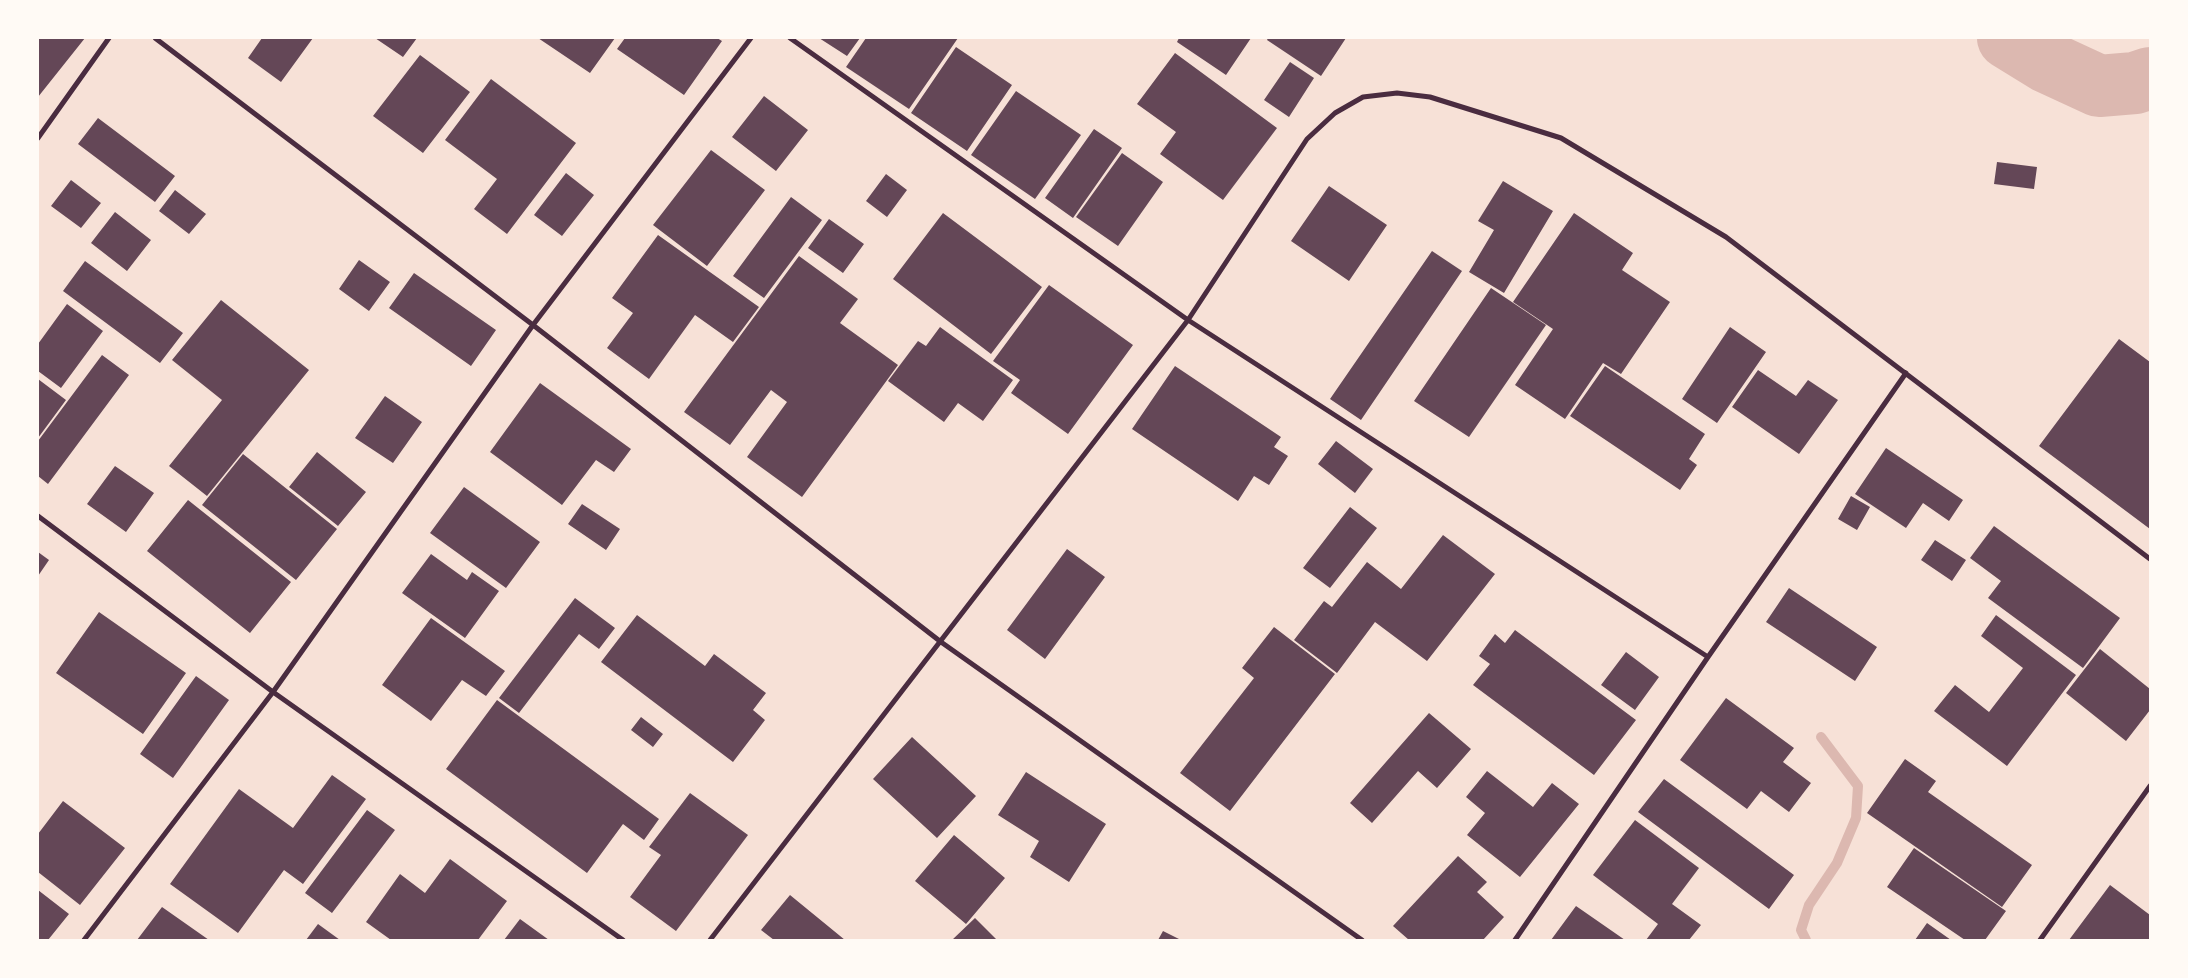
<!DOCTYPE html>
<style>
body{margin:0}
#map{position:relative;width:2188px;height:978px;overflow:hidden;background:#f7e1d7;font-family:Mulish,sans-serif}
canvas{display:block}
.frame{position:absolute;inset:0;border:39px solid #fffaf5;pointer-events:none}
</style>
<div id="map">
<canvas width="2188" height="978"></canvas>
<div class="frame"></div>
</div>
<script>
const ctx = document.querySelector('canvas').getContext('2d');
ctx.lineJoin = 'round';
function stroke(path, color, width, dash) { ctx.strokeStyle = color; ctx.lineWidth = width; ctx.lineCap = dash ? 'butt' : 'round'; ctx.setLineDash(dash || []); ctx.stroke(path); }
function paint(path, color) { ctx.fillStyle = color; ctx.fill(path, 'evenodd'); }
stroke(new Path2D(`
 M1806,940L1801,930L1809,905L1837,863L1856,818L1858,786L1821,737`), '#dcb8b0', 10);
stroke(new Path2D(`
 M2008,38L2047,62L2099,86L2135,83L2150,78`), '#dcb8b0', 62);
paint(new Path2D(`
 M38,38H85L38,97Z
 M262,38H313L281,82L248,58Z
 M375,38H417L403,57Z
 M538,38H615L590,73Z
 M625,38H717L722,41L684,95L617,49Z
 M819,38H860L847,56Z
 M866,38H958L909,109L846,67Z
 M1179,38H1251L1226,75L1177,42Z
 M1268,38H1346L1321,76L1267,40Z
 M956,47L1012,85L967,151L911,113Z
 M1175,53L1277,128L1223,200L1160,154L1176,132L1137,104Z
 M420,55L470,92L423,153L373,116Z
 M1290,62L1314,78L1289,117L1264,100Z
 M491,79L576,143L507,234L474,209L497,179L445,140Z
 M1016,91L1081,135L1035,199L971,155Z
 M764,96L808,130L776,171L732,137Z
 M98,118L175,176L155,202L78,144Z
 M1094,129L1122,148L1073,218L1045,198Z
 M711,150L765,190L707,266L653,225Z
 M1122,153L1163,182L1118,246L1076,217Z
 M1997,162L2037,167L2034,189L1994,184Z
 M566,173L594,195L562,236L534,215Z
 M886,174L907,190L887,217L866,201Z
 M71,180L101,203L81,228L51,206Z
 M1503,181L1553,211L1504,293L1469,272L1494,230L1478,221Z
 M1329,186L1387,225L1349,281L1291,241Z
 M175,190L206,214L189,234L159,211Z
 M791,197L822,220L764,298L733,276Z
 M115,212L151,240L127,271L91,243Z
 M943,213L1042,287L991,354L893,279Z
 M1574,213L1633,253L1622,270L1670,302L1621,374L1603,363L1565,419L1515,385L1553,329L1513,302Z
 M829,219L864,244L843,273L808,248Z
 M658,235L759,307L733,342L695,315L649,379L607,348L633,313L612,298Z
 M1432,251L1462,271L1361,420L1330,399Z
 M799,256L858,299L840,323L898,365L802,497L747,457L787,402L771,390L730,445L684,412Z
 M359,260L390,282L369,311L339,289Z
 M85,261L183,333L160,363L63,291Z
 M414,273L496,330L471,366L389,308Z
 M1049,285L1133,345L1068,434L1011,393L1020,380L993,361Z
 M1491,288L1546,325L1469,437L1414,401Z
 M221,300L309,370L207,496L169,466L222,400L172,360Z
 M67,304L103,331L61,388L38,371V344Z
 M940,327L1013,380L983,421L958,403L944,422L888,381L918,341L926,346Z
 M1730,327L1766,352L1717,423L1682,399Z
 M2119,339L2150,362V529L2039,446Z
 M102,355L129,375L48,484L38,476V441Z
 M1175,366L1281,437L1274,447L1288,456L1269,485L1254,476L1238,501L1132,429Z
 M1605,366L1705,434L1689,459L1697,465L1680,490L1570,416Z
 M1758,370L1796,396L1808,380L1838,400L1799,454L1732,407Z
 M38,379L66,400L38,438Z
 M540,383L631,449L614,472L596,460L562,505L490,452Z
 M385,396L422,422L393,463L355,438Z
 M1336,441L1373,469L1355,493L1318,464Z
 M1886,448L1963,500L1949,521L1923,503L1906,528L1855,494Z
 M317,452L366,492L338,526L289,487Z
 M243,454L337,529L296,580L202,505Z
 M115,466L154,493L126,532L87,504Z
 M464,487L540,542L506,588L430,533Z
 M1851,496L1870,507L1857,530L1838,519Z
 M188,500L291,582L250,633L147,551Z
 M582,504L620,529L606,550L568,524Z
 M1350,507L1377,528L1330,588L1303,568Z
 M1994,526L2120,618L2083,668L1988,598L2001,581L1970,558Z
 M1443,535L1495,574L1427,661L1375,622L1337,673L1294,640L1324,601L1332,607L1367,562L1401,589Z
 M1935,540L1966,560L1952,581L1921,560Z
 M1067,549L1105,577L1045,659L1007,630Z
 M38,552L49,560L38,576Z
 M431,554L467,580L472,572L499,591L465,638L402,593Z
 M1789,588L1877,647L1855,681L1766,622Z
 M575,598L615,628L599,649L579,634L519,713L499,698Z
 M99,612L186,673L143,734L56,673Z
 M637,615L705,666L714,654L766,693L753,710L765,720L733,762L601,662Z
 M1996,615L2076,675L2007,766L1934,711L1955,685L1989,712L2023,668L1981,636Z
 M431,618L505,671L486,696L462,680L431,721L382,685Z
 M1274,627L1335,674L1230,811L1180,773L1254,678L1242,668Z
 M1515,630L1636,720L1594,775L1473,685L1490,664L1479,656L1495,634L1505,643Z
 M2100,649L2150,689V710L2126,741L2066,693Z
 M1626,652L1659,677L1635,710L1601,685Z
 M196,676L229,700L173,778L140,754Z
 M1726,698L1794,748L1783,762L1811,783L1789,812L1761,791L1747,809L1680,760Z
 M497,700L659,819L644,840L623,824L587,873L446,769Z
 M1429,713L1471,749L1437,788L1418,771L1372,823L1350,803Z
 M641,717L663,734L653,747L631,730Z
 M912,737L976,796L937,838L873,779Z
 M1905,759L1936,781L1928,792L2032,865L2002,907L1867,813Z
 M1487,771L1533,807L1552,783L1579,804L1520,877L1467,835L1485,813L1466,797Z
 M1026,772L1106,824L1069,882L1030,857L1039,841L998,815Z
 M332,775L366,799L303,884L284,870L238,933L170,884L239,789L293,828Z
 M1664,779L1794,875L1769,909L1638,812Z
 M690,793L748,835L676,931L630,897L661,855L649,847Z
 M63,801L125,848L80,905L38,872V834Z
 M367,810L395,830L332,913L305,893Z
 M1635,820L1699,868L1672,904L1701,925L1689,940H1646L1658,924L1593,875Z
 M954,835L1005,878L966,924L915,881Z
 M1914,848L2006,911L1985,940H1965L1887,887Z
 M1458,856L1487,882L1477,892L1504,917L1483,940H1409L1393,926Z
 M450,859L507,901L478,940H391L366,922L400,874L425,893Z
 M2110,885L2150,915V940H2069Z
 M38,890L69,914L48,940H38Z
 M790,895L845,940H802L800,939L799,940H774L761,930Z
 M1576,906L1625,940H1551Z
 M162,907L209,940H137Z
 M975,918L997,940H952Z
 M520,919L549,940H504Z
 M1927,923L1951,940H1915Z
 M318,924L340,940H306Z
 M1163,931L1181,940H1158Z`), '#644757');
stroke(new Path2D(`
 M155,38L533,325L941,642L1362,940
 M790,38L1188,320L1708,657
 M38,138L109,38
 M38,516L273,692L623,940
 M84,940L273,692L533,325L751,38
 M710,940L1188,320L1307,139L1335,113L1363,97L1397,93L1430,97L1561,138L1726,237L2150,559
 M1515,940L1708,657L1906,373
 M2040,940L2150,786`), '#4a2c40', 5);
</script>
